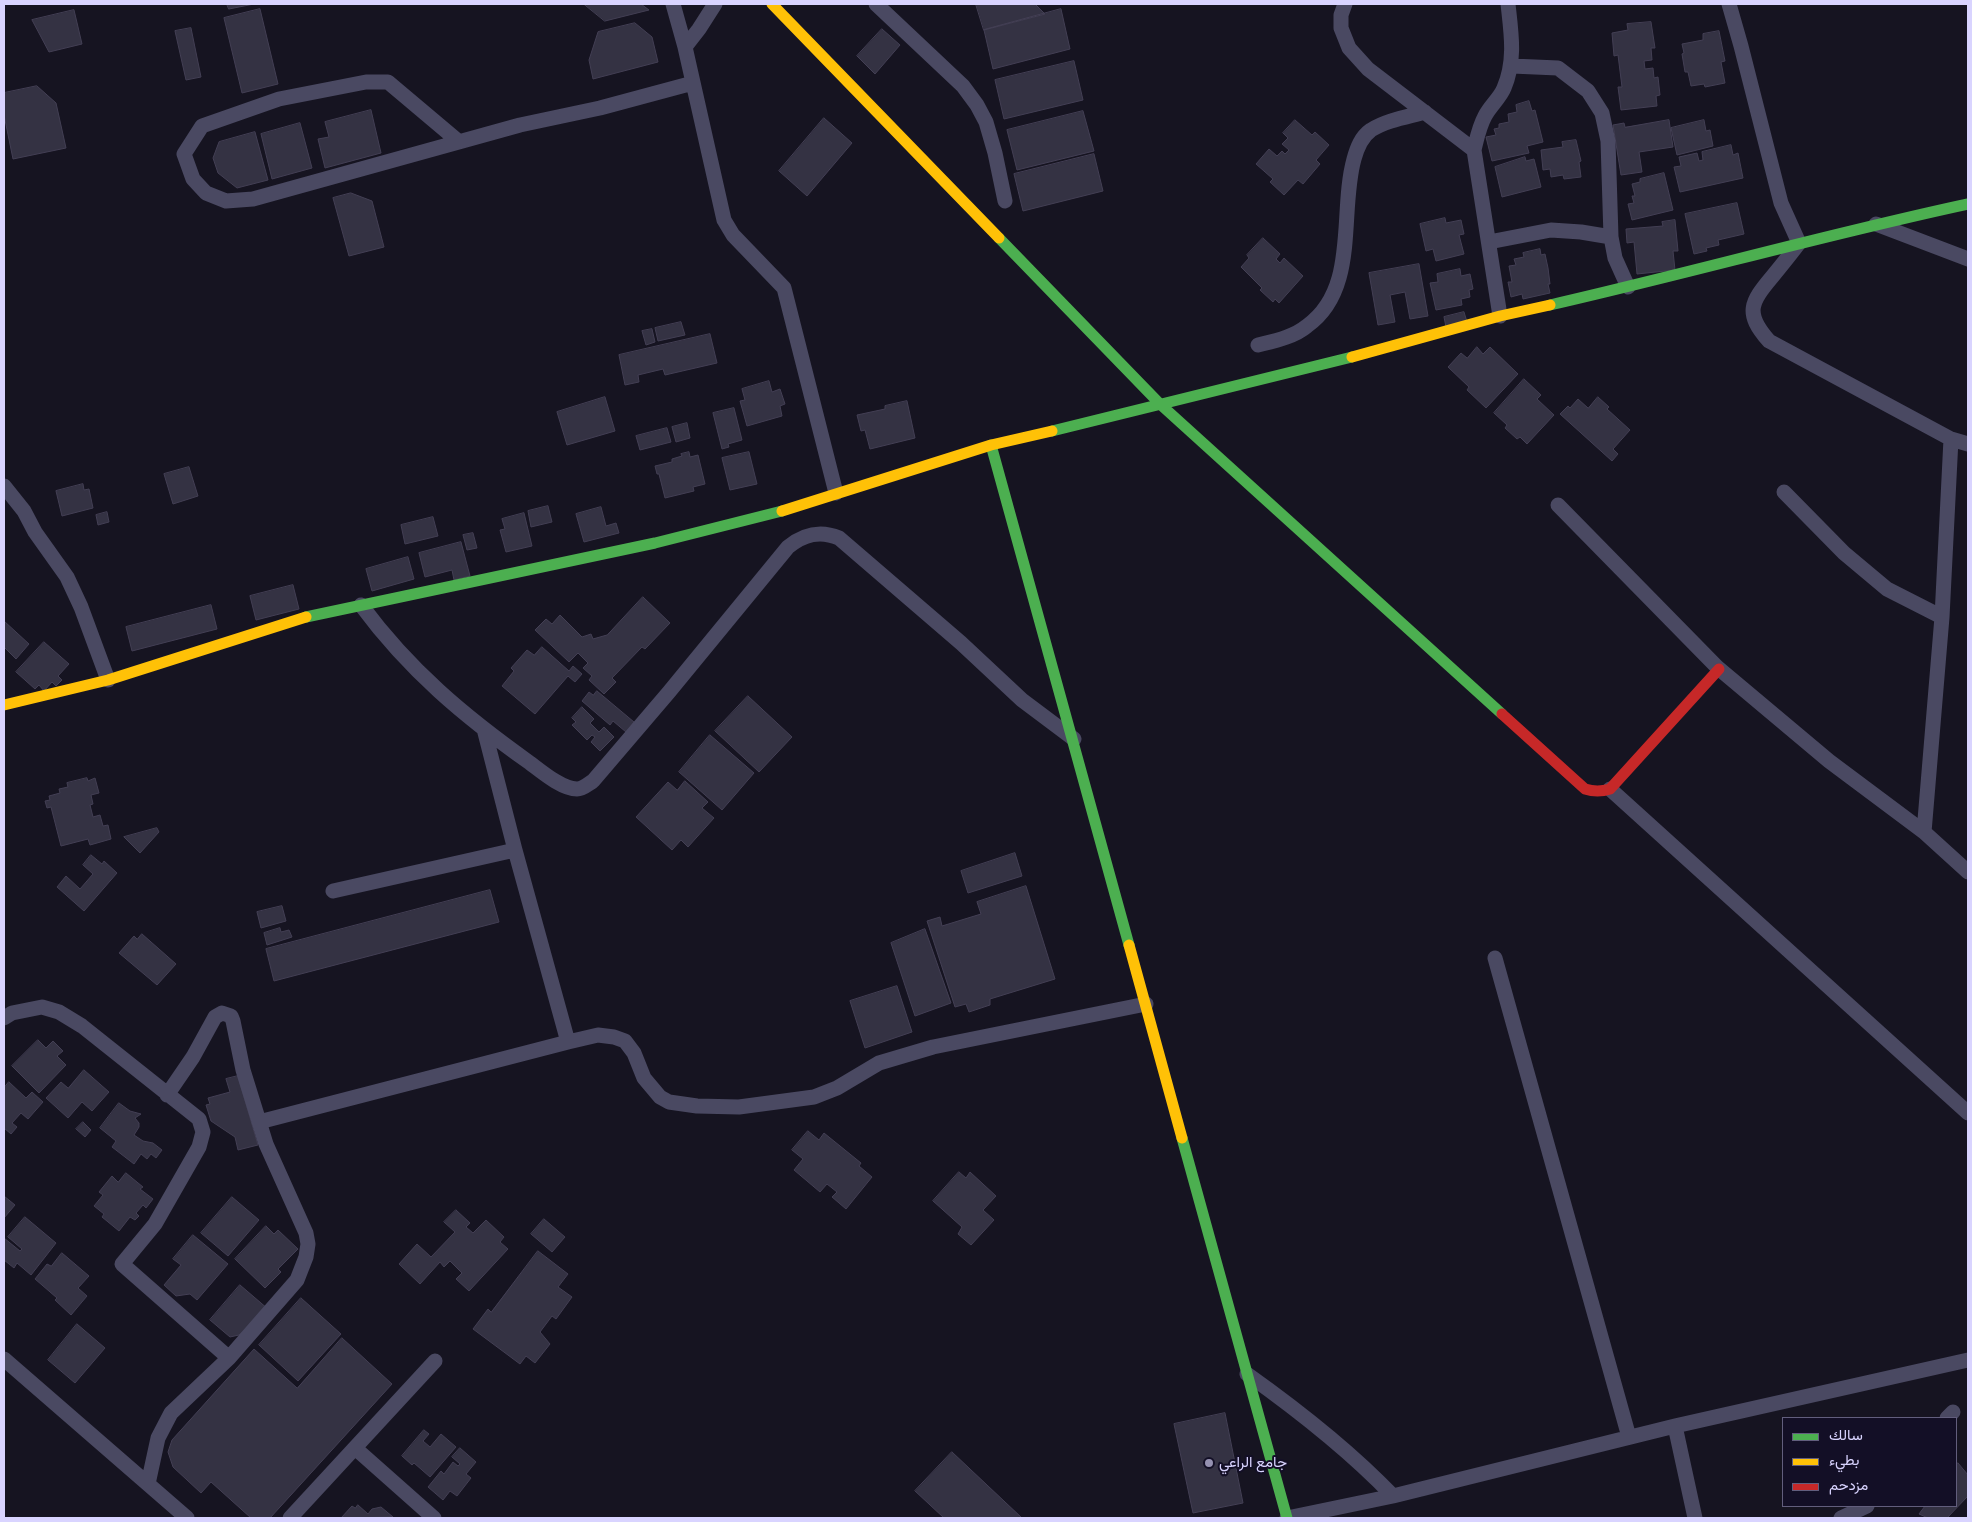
<!DOCTYPE html>
<meta charset="utf-8">
<style>
body{margin:0}
#map{position:relative;width:1972px;height:1522px;overflow:hidden;background:#161421;font-family:Cabin,Vazirmatn,sans-serif}
canvas{display:block}
.frame{position:absolute;inset:0;border:5px solid #d9d4ff;pointer-events:none}
.legend{position:absolute;left:1782px;top:1417px;width:175px;height:90px;box-sizing:border-box;background:#130f26;border:1px solid #625e7d;margin:0;padding:6px 9px;list-style:none;font-size:15px;color:#d9d4ff}
.legend li{display:flex;align-items:center;gap:10px;height:25px}
.legend b{width:25px;border:1px solid #625e7d}
</style>
<div id="map">
<canvas width="1972" height="1522"></canvas>
<div class="frame"></div>
<ul class="legend">
<li><b style="height:6px;background:#4caf50"></b>سالك</li>
<li><b style="height:6px;background:#ffc107"></b>بطيء</li>
<li><b style="height:6px;background:#c62828"></b>مزدحم</li>
</ul>
</div>
<script>
const ctx = document.querySelector('canvas').getContext('2d');
ctx.lineJoin = 'round';
function paint(path, color) { ctx.fillStyle = color; ctx.fill(path, 'evenodd'); }
function stroke(path, color, width, dash) { ctx.strokeStyle = color; ctx.lineWidth = width; ctx.lineCap = dash ? 'butt' : 'round'; ctx.setLineDash(dash || []); ctx.stroke(path); }
function label(font, color, halo, rows, align = 'center') {
  ctx.font = font + ' Cabin,Vazirmatn,sans-serif'; ctx.lineWidth = 4; ctx.setLineDash([]); ctx.textBaseline = 'middle'; ctx.strokeStyle = halo; ctx.fillStyle = color; for (const [text, x, y, turn = 0] of rows) {
    ctx.save(); ctx.translate(x, y); ctx.rotate((+turn || 0) * Math.PI / 180); ctx.textAlign = isNaN(turn) ? turn : align; if (halo) ctx.strokeText(text, 0, 0); ctx.fillText(text, 0, 0); ctx.restore();
  }
}
const building = new Path2D(`
 M227,4H254L229,9Z
 M584,4H641L649,10L605,21Z
 M976,4H1035L1045,14L984,30Z
 M260,9L278,84L242,93L224,18Z
 M1061,9L1070,49L993,69L984,30Z
 M74,10L82,44L49,52L32,20Z
 M1651,22L1655,48H1651L1652,60L1644,61L1645,69L1653,68L1654,78L1658,77L1660,95L1656,96L1657,106L1621,110L1618,87H1622L1618,55L1614,56L1612,33L1628,30L1627,24Z
 M635,23L652,37L658,62L593,79L589,60L598,32Z
 M191,28L201,77L186,80L175,31Z
 M882,29L900,45L875,74L857,56Z
 M1719,31L1725,61L1721,62L1725,83L1705,87L1704,84L1691,86L1688,72H1685L1682,54L1684,53L1682,44L1703,40V34Z
 M1074,61L1083,100L1004,119L995,80Z
 M37,86L56,103L66,148L13,159L4,115V93Z
 M1529,101L1532,111L1535,110L1543,142L1527,146L1529,153L1492,161L1486,137L1496,135L1494,129L1499,128V124L1509,122L1508,114L1517,112L1516,105Z
 M371,110L381,153L325,168L318,139L329,137L325,122Z
 M1083,111L1094,151L1017,170L1007,130Z
 M824,118L852,143L807,196L779,171Z
 M1295,120L1312,135L1315,132L1329,145L1316,160L1320,164L1303,184L1298,180L1284,195L1270,182L1273,179L1256,164L1269,149L1277,156L1282,151L1285,154L1289,150L1282,144L1288,138L1283,133Z
 M1669,120L1673,147L1639,152L1642,172L1621,175L1613,125L1624,123L1625,127Z
 M1704,120L1706,131L1710,130L1713,146L1677,155L1671,128Z
 M300,123L312,168L272,179L261,134Z
 M255,132L268,180L237,188L218,173L213,158L219,142Z
 M1576,140L1581,161L1579,162L1581,177L1564,179L1563,175L1551,177L1550,169L1543,170L1541,150L1563,147L1562,142Z
 M1731,145L1733,155L1738,153L1743,178L1680,192L1674,167L1681,166L1679,157L1697,153L1699,161L1703,160L1702,152Z
 M1094,154L1103,191L1023,211L1014,174Z
 M1525,157L1526,161L1534,159L1541,187L1502,197L1495,167Z
 M1664,173L1673,210L1632,220L1628,204L1634,203L1632,196H1635L1632,184L1640,182V179Z
 M351,193L372,201L384,247L349,256L333,198Z
 M1737,203L1744,234L1718,240L1719,245L1706,248L1707,251L1694,254L1685,214Z
 M1445,218L1446,223L1461,220L1464,234L1459,235L1464,254L1436,261L1433,249L1426,251L1420,224Z
 M1675,220L1678,251H1673L1675,270L1637,274L1634,242L1627,243L1626,229L1663,226L1662,222Z
 M1263,238L1280,254L1276,259L1280,263L1284,258L1303,276L1279,303L1275,299L1273,302L1260,290L1262,288L1241,267L1249,258L1247,255Z
 M1540,249L1541,255L1545,254L1548,268L1550,284H1548L1550,293L1523,299L1522,294L1511,297L1508,282H1512L1509,266L1516,265L1514,259L1524,257L1523,253Z
 M1419,264L1428,316L1410,319L1405,292L1390,295L1395,322L1378,325L1369,273Z
 M1460,269L1461,276L1470,274L1473,289L1469,290L1470,297L1461,299L1462,305L1436,310L1430,283L1438,282L1437,274Z
 M1464,312L1467,322L1446,327L1444,317Z
 M681,322L685,335L658,341L655,328Z
 M652,329L655,342L646,345L642,331Z
 M710,334L717,363L665,375L663,369L638,375L639,382L625,385L619,355Z
 M1477,347L1483,354L1490,347L1518,374L1486,408L1467,390L1469,387L1448,367L1461,353L1467,358Z
 M1524,379L1541,395L1537,399L1554,415L1527,444L1520,437L1517,439L1505,428L1507,425L1494,413Z
 M769,381L772,392L780,389L785,404L780,406L782,416L747,426L740,401L745,400L742,389Z
 M605,397L615,431L567,445L557,412Z
 M1598,397L1609,407L1607,409L1630,430L1613,449L1618,454L1612,461L1560,414L1568,406L1570,408L1578,399L1588,408Z
 M907,401L915,438L870,449L865,430L861,431L857,415L885,409V406Z
 M734,408L742,440L728,444L729,447L722,449L713,413Z
 M687,423L690,438L676,442L672,427Z
 M667,428L671,442L640,450L636,436Z
 M689,452L690,457L698,455L705,484L693,487L694,491L665,498L659,474H657L655,466L672,462V459L682,456L681,454Z
 M749,452L757,484L730,490L722,458Z
 M189,467L198,496L173,504L164,474Z
 M83,484L84,490L89,489L93,508L62,516L56,491Z
 M548,506L552,522L531,527L528,511Z
 M601,507L606,526L616,523L619,533L584,542L576,514Z
 M107,512L109,522L98,525L96,515Z
 M524,513L532,546L506,552L500,530L505,529L502,519Z
 M433,517L438,536L405,544L401,525Z
 M473,533L477,548L467,550L463,535Z
 M461,542L470,576L454,580L452,570L425,577L419,553Z
 M408,557L414,579L372,591L366,569Z
 M293,585L299,609L256,620L250,596Z
 M643,597L670,623L645,649L642,647L612,678L616,682L604,694L589,680L592,676L583,668L588,663L578,653L569,662L535,630L546,619L552,624L560,615L582,637L591,634L593,639L607,635Z
 M211,605L217,629L132,651L126,627Z
 M4,621L29,644L16,659L4,647Z
 M44,642L69,664L58,676L62,680L56,686L52,682L44,691L39,685L35,689L16,672Z
 M542,647L569,671L573,666L582,674L575,682L568,676L535,714L502,686L514,671L511,668L527,650L534,655Z
 M597,691L634,722L626,732L613,721L610,725L582,701L589,692L593,695Z
 M748,696L792,737L759,772L715,731Z
 M582,707L594,719L590,723L599,732L604,727L614,737L600,751L591,742L595,737L592,735L587,740L572,725L576,722L572,718Z
 M710,735L754,773L722,810L679,772Z
 M87,778L88,781L95,778L99,793L91,795L93,804L90,805L93,817L100,815L103,826L108,825L111,839L90,845L88,839L61,846L51,807L47,808L45,801L50,800L49,796L60,793L59,789L68,787L67,783Z
 M685,781L708,802L702,808L714,818L688,847L681,840L672,850L636,817L668,782L677,790Z
 M157,828L159,832L140,853L124,837Z
 M1015,853L1022,876L968,893L961,871Z
 M91,855L102,864L104,861L117,873L84,911L57,887L66,876L80,889L93,874L83,865Z
 M1026,886L1055,979L990,999V1005L969,1012L966,1004L955,1007L927,921L940,917L942,926L981,914L977,902Z
 M490,890L499,922L274,981L266,949Z
 M282,906L286,921L261,928L257,912Z
 M280,928L281,932L289,930L292,937L267,945L264,933Z
 M925,929L951,1003L915,1016L891,943Z
 M142,934L176,964L157,985L119,953L134,936L137,939Z
 M897,986L912,1032L865,1048L850,1001Z
 M38,1040L46,1048L53,1041L63,1051L57,1056L66,1065L39,1093L12,1066Z
 M84,1070L109,1092L92,1111L82,1102L68,1118L46,1098L61,1082L68,1088Z
 M238,1076L258,1145L238,1150L235,1137L211,1121L206,1105L210,1104L208,1098L230,1092L226,1079Z
 M9,1082L26,1098L32,1092L43,1102L28,1119L21,1113L12,1123L17,1127L11,1134L4,1128V1088Z
 M119,1103L130,1111L141,1114L135,1118L139,1123V1127L134,1135L143,1141L153,1143L162,1150L156,1158L151,1154L147,1159L141,1154L134,1164L112,1147L116,1141L100,1128Z
 M83,1122L91,1130L85,1137L76,1129Z
 M808,1131L819,1140L824,1133L861,1163L859,1166L872,1177L846,1209L832,1197L837,1192L827,1184L820,1192L794,1170L803,1159L792,1150Z
 M959,1172L966,1178L970,1172L996,1196L983,1210L994,1220L971,1245L958,1234L962,1227L933,1201Z
 M126,1173L143,1187L140,1189L153,1199L146,1208L143,1205L136,1213L139,1216L135,1220L130,1217L119,1231L102,1217L104,1214L94,1206L103,1195L99,1192L112,1176L118,1182Z
 M4,1196L15,1205L4,1218Z
 M232,1197L259,1220L228,1256L201,1233Z
 M456,1210L470,1223L466,1227L473,1233L486,1220L504,1237L500,1242L508,1249L469,1291L456,1279L462,1273L450,1261L444,1267L440,1262L420,1284L399,1264L417,1244L431,1257L455,1232L444,1222Z
 M25,1217L56,1243L31,1275L17,1263L14,1268L4,1260V1238L20,1251L22,1249L8,1237Z
 M544,1219L565,1237L552,1252L531,1234Z
 M266,1226L274,1234L278,1230L298,1249L278,1269L281,1272L265,1288L235,1259Z
 M193,1235L228,1264L197,1300L190,1294L176,1296L164,1285L181,1265L173,1259Z
 M538,1251L568,1274L558,1287L572,1297L556,1319L552,1316L540,1332L550,1344L535,1363L526,1356L520,1364L473,1329L488,1309L491,1312Z
 M62,1253L89,1276L78,1288L87,1296L71,1315L55,1300L57,1298L35,1279L47,1264L51,1266Z
 M240,1285L268,1309L239,1335L230,1337L210,1320Z
 M301,1298L341,1334L298,1381L259,1345Z
 M77,1324L105,1348L75,1383L48,1360Z
 M342,1338L392,1384L270,1518H251L211,1482L201,1493L173,1467L168,1452L172,1440L254,1349L297,1388Z
 M1225,1413L1243,1503L1193,1513L1174,1424Z
 M424,1430L429,1434L423,1441L430,1447L441,1434L456,1447L430,1477L414,1463L412,1465L402,1456Z
 M460,1448L476,1462L466,1474L471,1478L457,1496L450,1491L443,1500L428,1487L441,1471L444,1474L453,1462L458,1466L460,1464L452,1457Z
 M952,1452L1022,1518H944L915,1491Z
 M1958,1463L1968,1475V1496L1947,1518H1928L1919,1514L1925,1506H1956V1466Z
 M358,1505L368,1514L372,1509L381,1507L393,1517L341,1518L352,1506L355,1508Z`);
paint(building, '#343243');
stroke(building, '#433f54', 1);
stroke(new Path2D(`
 M673,4L685,47L724,220L733,235L784,288L836,493
 M876,4L963,86L977,105L986,122L995,153L1005,201
 M1345,4L1341,15V28L1349,48L1368,69L1474,150
 M1729,4L1741,46L1781,203L1799,243C1790,255 1781,266 1772,277C1751,302 1744,313 1769,341L1951,439L1968,444
 M685,47L699,29L715,4
 M1512,66L1558,68L1588,91L1602,113L1608,141L1611,237L1615,258L1628,287
 M458,141L388,82H366L279,99L202,126L184,154L193,179L206,193L226,201L253,199L520,125L600,108L693,83
 M1876,224L1968,259
 M1489,242L1551,230L1581,232L1611,237
 M1500,316L1474,150C1477,138 1479,127 1485,116C1490,106 1500,98 1504,88C1516,60 1511,32 1508,4
 M1258,345C1274,341 1294,337 1307,326C1359,289 1339,213 1354,159C1357,148 1361,137 1371,130C1387,120 1407,117 1425,112
 M4,486L24,511L35,532L67,577L81,607L108,680
 M1784,492L1844,553L1887,589L1942,617
 M1558,505L1717,667L1829,761L1924,832L1968,872
 M361,605C410,671 464,716 530,763C542,772 562,789 577,789C583,789 588,784 593,781L669,692L788,547C804,534 820,530 839,538L961,643L1022,700L1074,739
 M484,729L515,850
 M1610,789L1968,1113
 M1924,832L1942,617L1951,439
 M333,891L515,850L568,1042
 M1495,958L1629,1437
 M4,1018L12,1013L42,1007L59,1012L82,1026L199,1119L203,1132L199,1147L155,1224L122,1264L229,1358
 M259,1122L568,1042L598,1035L614,1037L625,1041L634,1053L644,1078L660,1097L669,1102L697,1106L739,1107L814,1097L837,1088L879,1063L933,1047L1146,1004
 M4,1359L187,1518
 M1247,1374C1299,1411 1349,1450 1393,1496
 M1947,1418L1953,1412
 M1675,1426L1695,1518
 M355,1448L434,1518
 M148,1484L158,1438L171,1413L229,1358L297,1280L306,1257L308,1244L306,1233L266,1144L243,1070L233,1021L231,1016L222,1013L215,1017L193,1057L167,1095
 M290,1518L435,1361
 M1287,1518L1393,1496L1675,1426L1968,1360
 M1841,1518L1867,1506`), '#4a4962', 15);
stroke(new Path2D(`
 M999,238L1160,404L1502,714
 M1550,305C1690,273 1828,234 1968,204
 M1052,431L1352,357
 M991,445L1129,945
 M306,617L655,543L782,511
 M1182,1138L1287,1518`), '#4caf50', 11);
stroke(new Path2D(`
 M772,4L999,238
 M1352,357L1500,316L1550,305
 M782,511L991,445L1052,431
 M4,705L108,680L306,617
 M1129,945L1182,1138`), '#ffc107', 11);
stroke(new Path2D(`
 M1502,714L1585,789C1594,792 1601,792 1610,789L1719,669`), '#c62828', 11);
for (const [x, y, r, color] of [
 [1209,1463,5,"#9591b1"]
]) { const dot = new Path2D(); dot.arc(x, y, r, 0, 2 * Math.PI); ctx.fillStyle = color; ctx.fill(dot); stroke(dot, '#130f26', 2); }
label('15px', '#d9d4ff', '#130f26', [
 ["جامع الراعي",1219,1463]
], 'left');
</script>
